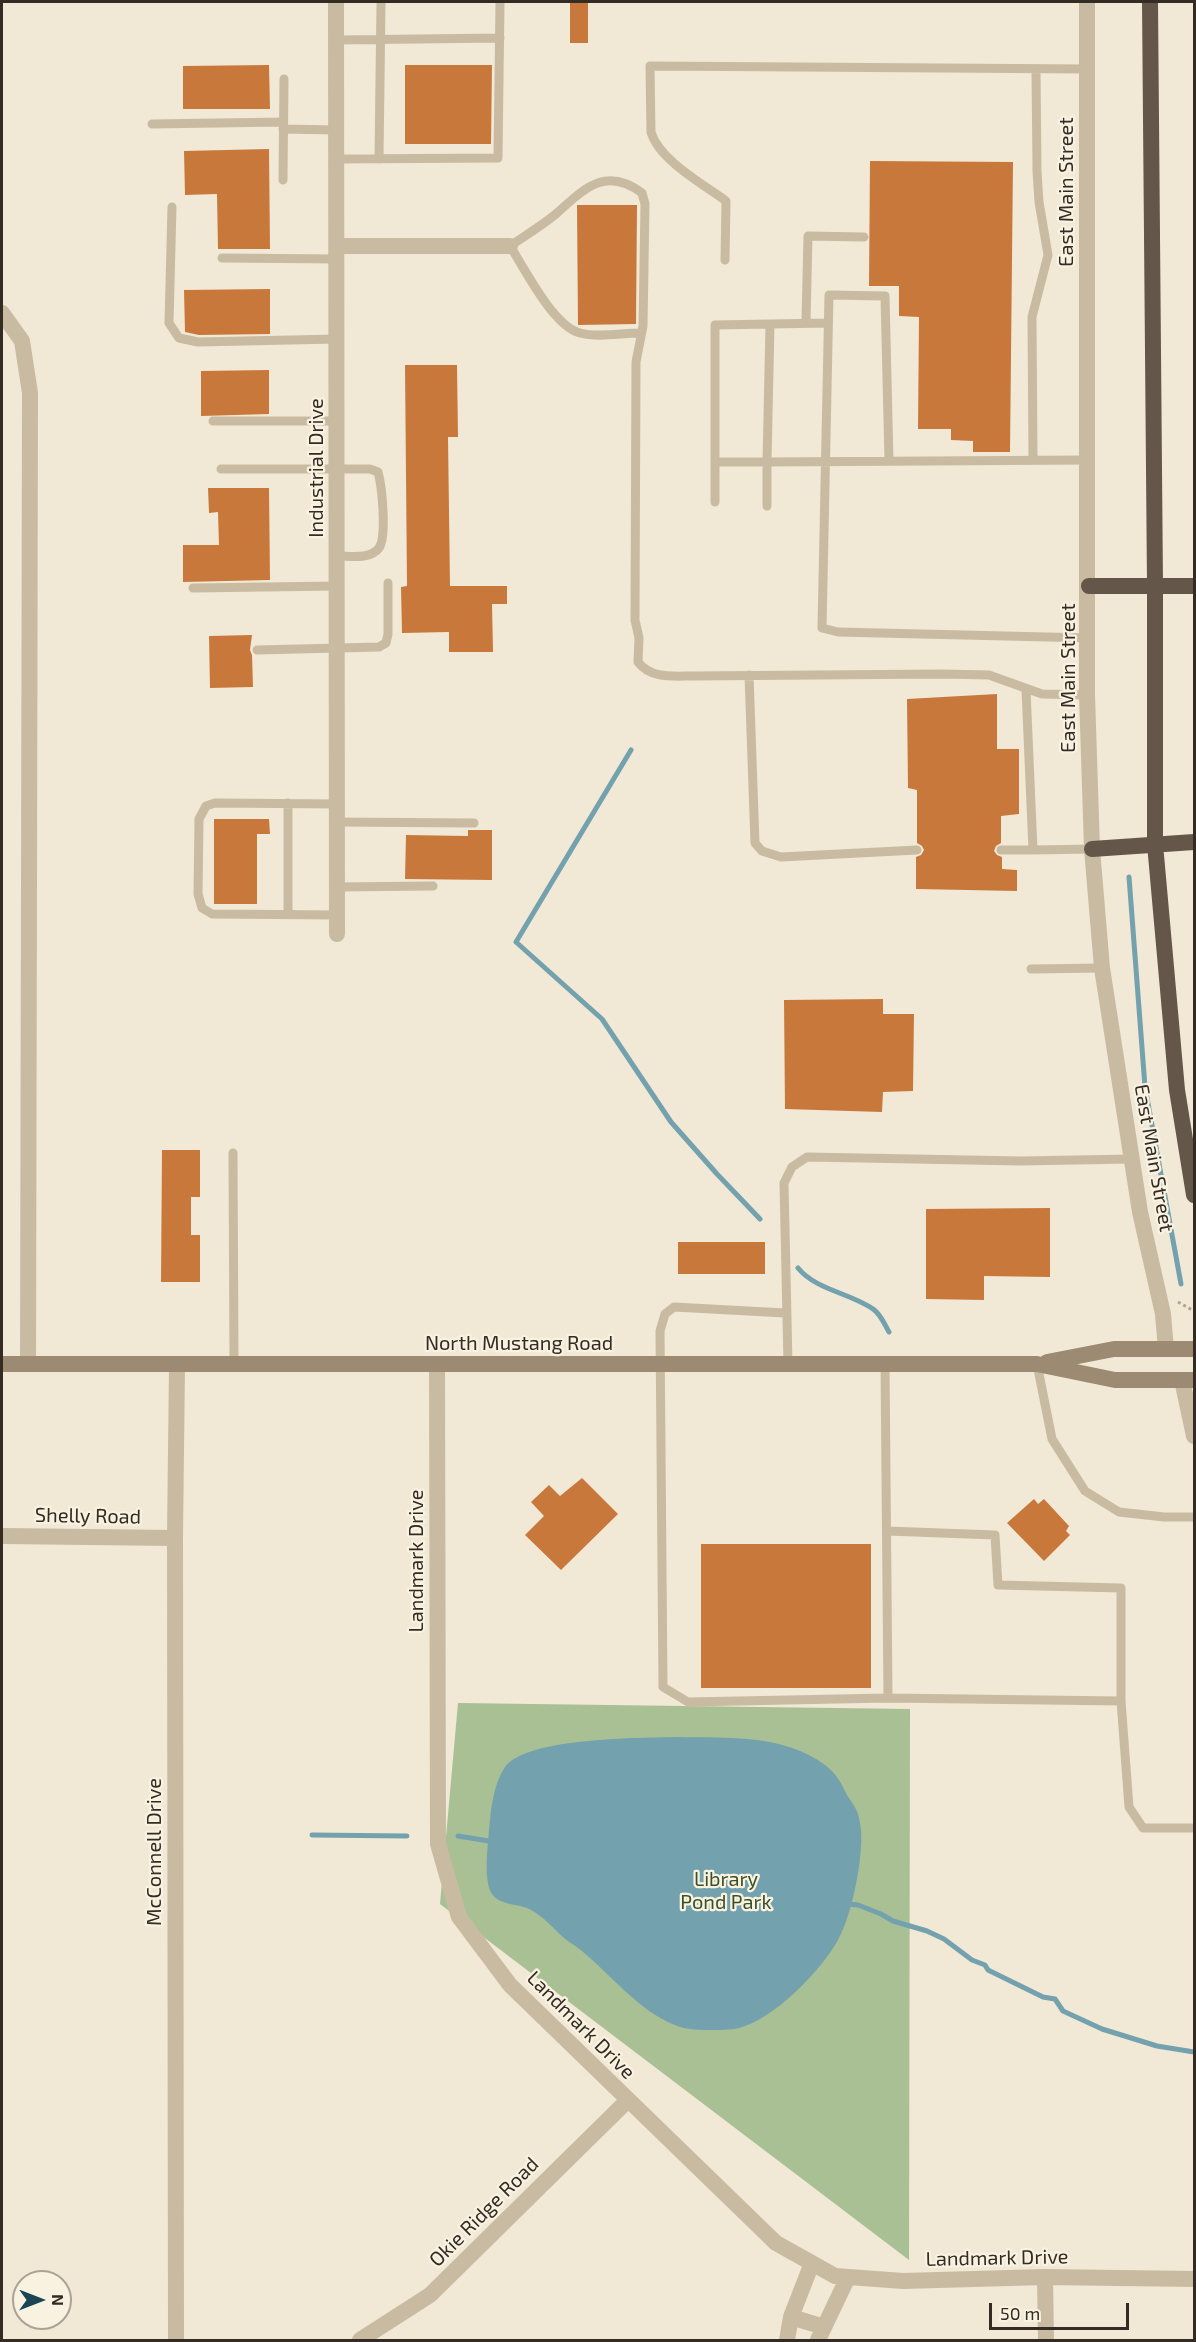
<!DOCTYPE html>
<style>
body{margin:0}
#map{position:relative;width:1196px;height:2342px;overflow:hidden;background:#f1e9d5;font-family:"Exo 2",sans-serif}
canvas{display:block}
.frame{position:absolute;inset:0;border:3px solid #332b24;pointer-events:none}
.north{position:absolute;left:12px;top:2270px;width:60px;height:60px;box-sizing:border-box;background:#f9f2e1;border:2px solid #aaa295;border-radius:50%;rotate:90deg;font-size:16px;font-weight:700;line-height:24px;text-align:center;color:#332b24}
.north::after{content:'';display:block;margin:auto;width:21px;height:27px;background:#194554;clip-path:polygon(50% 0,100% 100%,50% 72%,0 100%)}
.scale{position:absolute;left:989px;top:2303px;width:140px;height:27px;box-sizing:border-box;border:3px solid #332b24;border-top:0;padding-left:8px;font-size:18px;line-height:21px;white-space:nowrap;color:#332b24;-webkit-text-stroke:4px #f9f2e1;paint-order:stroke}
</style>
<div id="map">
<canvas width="1196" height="2342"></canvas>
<div class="frame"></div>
<div class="north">N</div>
<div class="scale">50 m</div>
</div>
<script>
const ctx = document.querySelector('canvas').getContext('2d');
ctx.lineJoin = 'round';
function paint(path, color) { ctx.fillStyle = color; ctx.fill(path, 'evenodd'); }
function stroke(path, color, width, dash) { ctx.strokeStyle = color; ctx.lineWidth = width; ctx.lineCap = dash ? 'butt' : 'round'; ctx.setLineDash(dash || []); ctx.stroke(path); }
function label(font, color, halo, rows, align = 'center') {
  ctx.font = font + ' "Exo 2",sans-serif'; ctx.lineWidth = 4.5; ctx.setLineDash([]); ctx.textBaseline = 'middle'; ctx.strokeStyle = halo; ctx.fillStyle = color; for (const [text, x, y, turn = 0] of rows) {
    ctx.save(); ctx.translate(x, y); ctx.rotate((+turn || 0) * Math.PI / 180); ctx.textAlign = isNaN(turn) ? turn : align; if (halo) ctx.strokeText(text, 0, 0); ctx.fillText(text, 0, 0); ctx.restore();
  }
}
paint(new Path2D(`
 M458,1703L910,1709L909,2260L440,1904Z`), '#a9c095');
paint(new Path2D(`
 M678,1737C727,1738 784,1734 825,1765C837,1774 841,1783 847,1795C852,1803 857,1808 859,1818C863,1834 861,1850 859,1867C855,1891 850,1917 838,1940C821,1971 774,2019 739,2028C731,2030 720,2030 712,2030C700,2030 686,2030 675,2025C639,2011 611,1975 582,1951C576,1946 570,1943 564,1938C553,1928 544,1917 531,1910C519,1903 500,1906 492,1894C483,1880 488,1846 489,1830C491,1809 493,1785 505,1767C527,1737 642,1738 678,1737Z`), '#74a1ae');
stroke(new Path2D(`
 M631,750L516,942L602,1019L671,1122L717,1174L760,1219
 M1129,877L1145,1087L1181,1284
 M798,1268C816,1290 850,1293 873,1309C880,1313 885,1325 889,1332
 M312,1835L407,1836
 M458,1836L495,1842
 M847,1904L858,1905L881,1914L893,1921L927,1931L944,1939L972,1960L985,1965L988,1970L1043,1997L1055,1999L1063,2011L1102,2029L1157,2046L1194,2052`), '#74a1ae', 5);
paint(new Path2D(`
 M570,2H588V43H570Z
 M269,65L270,109H183V66Z
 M405,65H492L491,144H405Z
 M269,149L270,249H218L217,194L185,195L184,151Z
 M870,161L1013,162L1010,452H973V441L951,440V429H918L919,317L899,316V286H869Z
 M577,205H637L636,324L578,325Z
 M270,289V334L199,335L185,332L184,290Z
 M405,365H457L458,437H448L450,586H507V604H492L493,652H449V632L402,633L401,587L407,586Z
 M269,370V414L201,416V371Z
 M208,488H269L270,580L183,582V545H219L218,512L209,513Z
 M252,635L250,650L252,655L253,687L210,688L209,636Z
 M997,694V749H1019V814L1001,816V843L996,846L994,851L997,855L1002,857V869L1017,870V891L916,889V857L921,855L924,850L922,846L917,843V790L908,788L907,699Z
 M214,819H269L270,834H257V904H214Z
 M468,830H492V880L405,879L406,835L468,836Z
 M883,999V1014H914L913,1091L883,1092L882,1112L785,1109L784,1000Z
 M162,1150H200V1197H191V1235H200V1282H161Z
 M1050,1208V1277L984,1276V1300L926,1299V1209Z
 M678,1242H765V1274H678Z
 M582,1478L618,1514L561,1570L525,1535L544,1516L531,1502L549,1485L560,1496Z
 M1034,1499L1038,1504L1044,1499L1069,1526L1066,1531L1070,1535L1044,1561L1007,1523Z
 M701,1544H871V1688H701Z`), '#c9783b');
stroke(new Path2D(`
 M1178,1302L1194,1311`), '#b4a58b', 3, [3, 3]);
stroke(new Path2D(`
 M336,40L500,38
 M152,124L283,122
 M283,129L336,130
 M336,159L498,158L500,2
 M379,159L381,2
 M283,180L284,79
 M172,207L169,323L179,338L198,342L337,339
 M222,258L337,259
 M725,260L726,201C703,184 659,160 651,132L650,66L1087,69
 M806,322L808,236L864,237
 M828,323L770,324L767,462L1087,460
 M641,333C622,333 598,338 580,333C553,326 525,269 510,246C526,235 543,225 557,213C585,188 606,166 642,193L645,204L643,326L636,362L635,620L639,638L638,662C651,679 672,676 693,676L942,674L989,675L1042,694L1087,695
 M213,421H337
 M1033,460L1032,317L1048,255L1039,202L1037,171L1036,69
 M889,461L885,296L829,295L822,628L838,632L1089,638
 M715,462H767V506
 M221,469H370L378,472C382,486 387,537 379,548C370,560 350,556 338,556
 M715,502V325L770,324
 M193,588L338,586
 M257,650L379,647L386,643L388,634V583
 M749,675L755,843L762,851L781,857L917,850
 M1026,690L1033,850L1092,849
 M337,822L474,823
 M1001,850H1033
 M337,887L433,886
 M288,914V803
 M337,915L212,914L202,908L198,894L199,819L206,806L215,803L337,804
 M1031,969L1102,968
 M233,1153L234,1364
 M785,1313L674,1307L665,1314L660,1331L663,1687L688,1702L888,1698
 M788,1364L784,1183L792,1167L807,1157L1021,1161L1131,1159
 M885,1364L888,1698L1121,1701L1129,1807L1143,1828H1194
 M1037,1364L1052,1439L1085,1491L1119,1512L1164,1517H1194
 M887,1531L995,1535L998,1585L1121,1588V1701`), '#c9bba1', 9);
stroke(new Path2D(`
 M336,2L337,934
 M1087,2V695L1092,849L1102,968L1140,1212L1163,1314L1166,1349
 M337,246H510
 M2,313L22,341L30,393L28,1364
 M437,1364L438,1844L459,1917L510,1985L776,2243L835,2276L903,2281L1045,2277L1194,2279
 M2,1536L175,1538
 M1045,2277L1046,2340
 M791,2317L824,2327
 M176,2340L175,1538L177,1364
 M360,2340L430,2295L627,2101
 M787,2340L791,2317L812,2263
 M818,2340L848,2277`), '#c9bba1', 16);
stroke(new Path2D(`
 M1182,1380L1194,1436`), '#c9bba1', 16);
stroke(new Path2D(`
 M1047,1362L1114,1349H1194
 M2,1364H1037L1115,1380H1194`), '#9c8a73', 16);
stroke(new Path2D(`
 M1150,2L1155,586V844L1177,1090L1194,1195
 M1089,586H1194
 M1092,849L1194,842`), '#645648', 16);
label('20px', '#332b24', '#f9f2e1', [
 ["East Main Street",1066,192,-90],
 ["Industrial Drive",316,468,-90],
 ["East Main Street",1068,678,-90],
 ["East Main Street",1154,1158,80],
 ["North Mustang Road",519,1343],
 ["Shelly Road",88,1516,1],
 ["Landmark Drive",416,1561,-90],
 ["McConnell Drive",154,1852,-90],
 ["Landmark Drive",581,2025,45],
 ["Okie Ridge Road",484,2212,-45],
 ["Landmark Drive",997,2258,-1]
]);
label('20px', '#3a5127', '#f9f2e1', [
 ["Library",726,1879],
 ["Pond Park",726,1902]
]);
</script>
